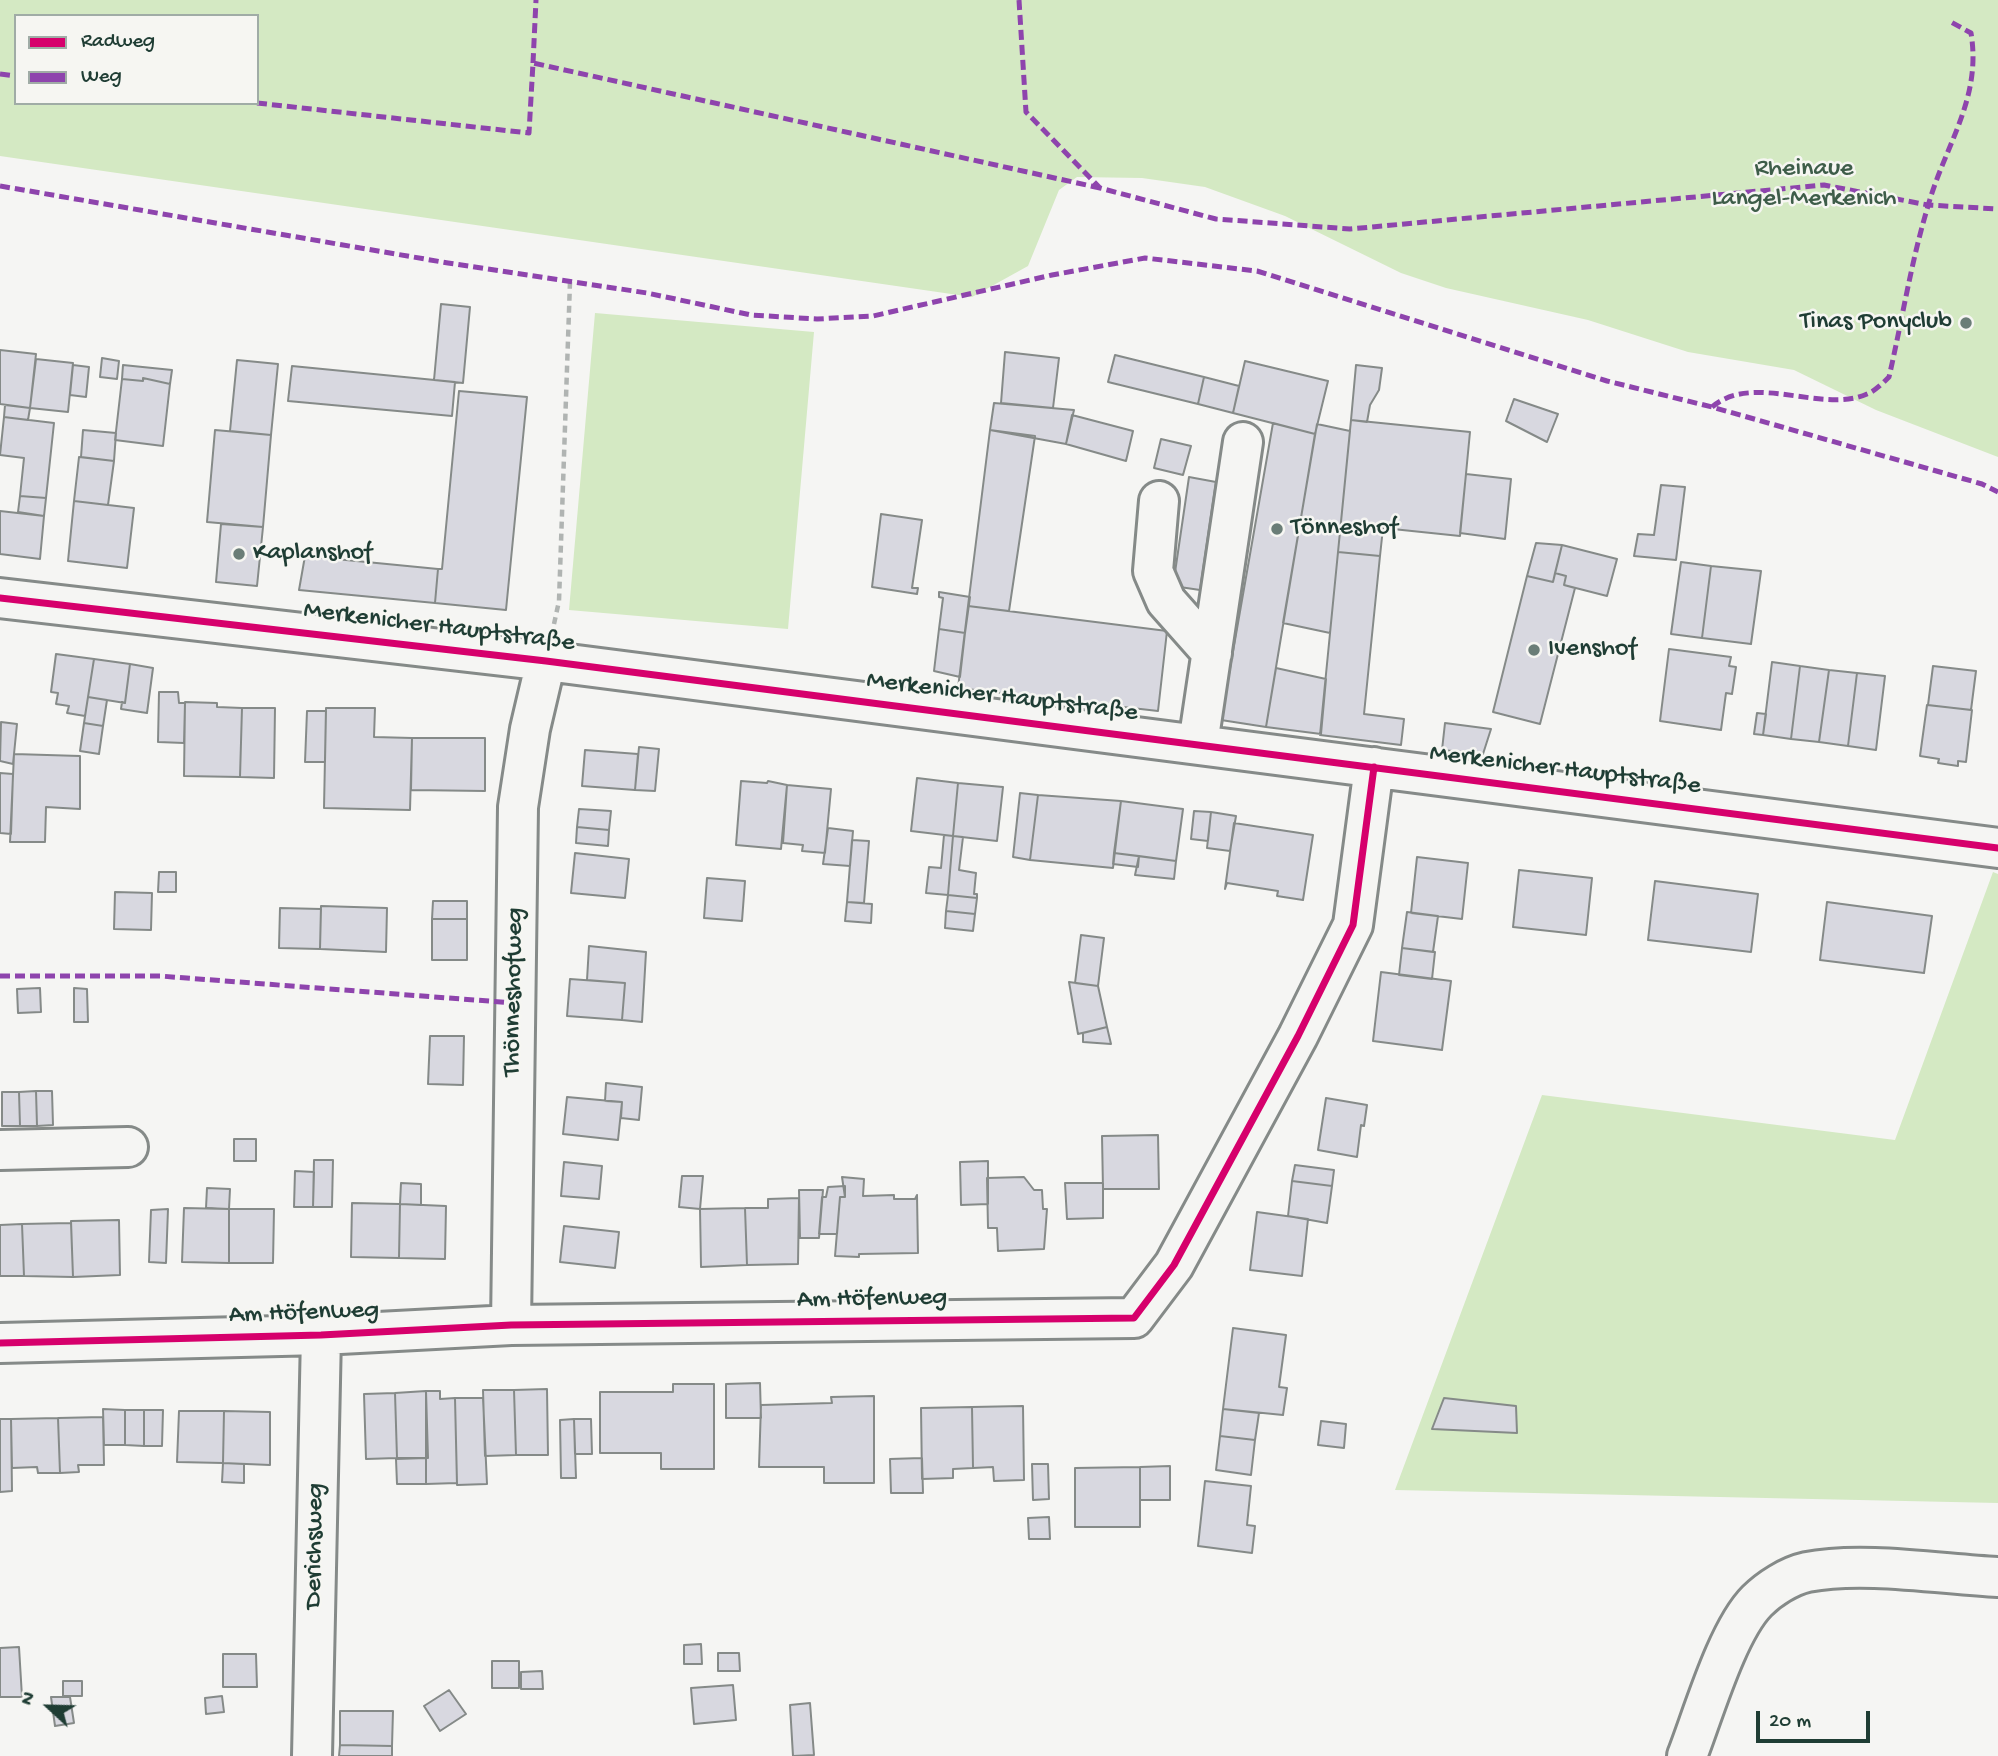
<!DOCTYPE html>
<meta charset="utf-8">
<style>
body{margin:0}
#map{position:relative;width:1998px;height:1756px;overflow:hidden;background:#f5f5f3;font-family:"Gochi Hand",sans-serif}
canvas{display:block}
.legend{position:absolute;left:14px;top:14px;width:245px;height:91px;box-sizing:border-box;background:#f6f6f2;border:2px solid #a0aca6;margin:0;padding:9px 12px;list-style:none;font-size:21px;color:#1f3d34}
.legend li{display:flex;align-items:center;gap:14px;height:35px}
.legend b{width:35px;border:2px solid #a0aca6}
.north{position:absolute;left:14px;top:1672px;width:70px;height:70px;-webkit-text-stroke:5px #f6f6f2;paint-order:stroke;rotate:292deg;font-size:19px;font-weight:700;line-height:28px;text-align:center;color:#1f3d34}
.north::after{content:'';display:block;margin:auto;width:24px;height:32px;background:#1f3d34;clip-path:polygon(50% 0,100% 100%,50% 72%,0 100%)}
.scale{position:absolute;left:1756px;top:1711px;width:114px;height:32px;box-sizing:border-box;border:4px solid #1f3d34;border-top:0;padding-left:9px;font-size:21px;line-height:24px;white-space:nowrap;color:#1f3d34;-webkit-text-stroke:5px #f6f6f2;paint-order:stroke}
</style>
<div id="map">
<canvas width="1998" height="1756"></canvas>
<ul class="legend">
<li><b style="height:9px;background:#d6006c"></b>Radweg</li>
<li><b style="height:9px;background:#8e44ad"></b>Weg</li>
</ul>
<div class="north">N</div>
<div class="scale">20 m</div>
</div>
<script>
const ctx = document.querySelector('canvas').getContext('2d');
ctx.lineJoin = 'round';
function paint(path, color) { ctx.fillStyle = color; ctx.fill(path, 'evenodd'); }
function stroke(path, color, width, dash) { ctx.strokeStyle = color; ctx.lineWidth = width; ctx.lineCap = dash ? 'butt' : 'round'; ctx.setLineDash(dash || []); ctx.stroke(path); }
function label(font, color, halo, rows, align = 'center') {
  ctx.font = font + ' "Gochi Hand",sans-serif'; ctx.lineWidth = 5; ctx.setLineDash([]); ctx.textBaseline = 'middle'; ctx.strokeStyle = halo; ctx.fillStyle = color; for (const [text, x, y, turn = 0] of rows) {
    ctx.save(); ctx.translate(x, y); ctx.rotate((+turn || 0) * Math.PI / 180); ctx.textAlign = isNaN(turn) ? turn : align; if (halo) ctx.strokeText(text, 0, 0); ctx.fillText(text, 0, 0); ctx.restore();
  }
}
paint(new Path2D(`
 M0,0H1998V457L1876,410L1794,370L1688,352L1588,320L1446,288L1401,273L1285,216L1205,187L1142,178L1077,177L1059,190L1028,266L972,297L0,156ZM16,16H257V103H16Z
 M595,313L814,332L788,629L569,610Z
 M1993,872L1998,874V1503L1395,1490L1542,1095L1895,1140Z`), '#d4e9c3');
const building = new Path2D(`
 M441,304L470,307L463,383L434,380Z
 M0,350L36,354L30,408L0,404Z
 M1005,352L1059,358L1053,408L1001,403Z
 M1115,355L1204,377L1198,404L1108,382Z
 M102,358L119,361L117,379L100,377Z
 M36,359L73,363L68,412L30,408Z
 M237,360L278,364L271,435L230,431Z
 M1245,361L1328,381L1315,434L1233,413Z
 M73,365L89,367L86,397L70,395Z
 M123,365L172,370L170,384L143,378V381L122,379Z
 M1356,365L1382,368L1379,390L1370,405L1367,422L1351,420Z
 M292,366L455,382L452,416L288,401Z
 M1204,377L1239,386L1233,413L1198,404Z
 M143,378L170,384L163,446L115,440L122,379L143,381Z
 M459,391L527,397L506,610L435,603L438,569H442Z
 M1514,399L1558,414L1547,442L1506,421Z
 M994,403L1074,410L1066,444L990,430Z
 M5,405L30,408L28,420L4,417Z
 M1072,415L1133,431L1126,461L1066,444Z
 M4,417L54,423L46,498L20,496L24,458L0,455Z
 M1351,420L1470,432L1460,536L1383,528L1380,556L1338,552Z
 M1273,423L1315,434L1266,727L1221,720Z
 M1317,424L1350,431L1330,633L1283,623Z
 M83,430L116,433L114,461L81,457Z
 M215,430L271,435L263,527L207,522Z
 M990,430L1035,436L1009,611L968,606Z
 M1161,439L1191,446L1183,475L1154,468Z
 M79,457L114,461L108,505L74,501Z
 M1466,474L1511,479L1505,539L1460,533Z
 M1189,477L1216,482L1200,590L1173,586Z
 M1661,485L1685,487L1676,560L1634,556L1638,534L1654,535Z
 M20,496L46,498L44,516L18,512Z
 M74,501L134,508L127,568L68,561Z
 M0,511L44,516L40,559L0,554Z
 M881,514L922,520L912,588H918L917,594L872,587Z
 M221,524L263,527L257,586L216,582Z
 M1536,543L1562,545L1553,582L1527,576Z
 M1562,545L1617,559L1607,596L1564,585L1566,576L1555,573Z
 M1338,552L1380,556L1364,714L1404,719L1401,745L1320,735Z
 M305,556L438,569L435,603L299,590Z
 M1681,562L1711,566L1702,638L1671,634Z
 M1711,566L1761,571L1751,644L1702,638Z
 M1555,573L1566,576L1564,585L1575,588L1540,724L1493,712L1527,576L1553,582Z
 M939,592L970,597L965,633L939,629L943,598L939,597Z
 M968,606L1167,631L1158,711L958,688Z
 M939,629L965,633L960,677L934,671Z
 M1669,649L1731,657L1729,666L1736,667L1732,694L1726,693L1721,730L1660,721Z
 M56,654L94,659L85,716L67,713L69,706L56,704L58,693L51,692Z
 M94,659L130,664L125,703L88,697Z
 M1772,662L1800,666L1791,739L1763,735Z
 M130,664L153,668L147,713L121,709L122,702L125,703Z
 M1800,666L1829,670L1819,742L1791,739Z
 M1933,666L1976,671L1971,710L1928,705Z
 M1276,668L1326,679L1321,734L1266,727Z
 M1829,670L1857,673L1848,746L1819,742Z
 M1857,673L1885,676L1876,750L1848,746Z
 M159,692H178L179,703H185L184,743L158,742Z
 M88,697L107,700L103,726L84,723Z
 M185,702L217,703V707L242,708L240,777L184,776Z
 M1927,705L1972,710L1966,762L1958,761V766L1938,763L1939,759L1920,756Z
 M242,708H275L274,778L240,777Z
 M326,708H375L374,737L412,738L410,810L324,808Z
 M307,711H326L325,762H305Z
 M1757,713L1766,714L1763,735L1754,734Z
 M1,722L17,724L13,764L0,761Z
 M84,723L103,726L99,754L80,751Z
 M1445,723L1491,729L1483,754L1442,750Z
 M412,738H485V791L411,790Z
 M639,747L659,749L655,791L635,790Z
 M585,750L638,754L635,790L582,786Z
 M14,754L80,756V809L46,807L45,842H10Z
 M0,773L13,774L11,834L0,833Z
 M917,778L958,783L953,836L911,831Z
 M741,781L767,783L768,781L787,785L781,849L736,845Z
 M958,783L1003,787L997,841L953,836Z
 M787,785L831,789L825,853L802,851L803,845L783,843Z
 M1020,793L1038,795L1030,860L1013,857Z
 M1038,795L1121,801L1113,868L1030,860Z
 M1121,801L1183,809L1176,861L1114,853Z
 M579,809L611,811L609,830L577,827Z
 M1194,811L1211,812L1208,841L1191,839Z
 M1211,812L1236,816L1230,851L1207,848Z
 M1234,823L1313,835L1303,900L1277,896L1278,891L1227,883L1225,889Z
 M577,827L609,830L608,846L576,843Z
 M828,828L853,831L850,866L823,864Z
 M944,835L953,836L948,895L926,893L929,867L941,868Z
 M953,836L963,837L959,870L976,873L974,894H977V898L948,895Z
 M852,840L869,841L864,903L847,902Z
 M575,853L629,859L625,898L571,893Z
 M1114,853L1139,856L1138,867L1113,864Z
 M1139,856L1176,861L1174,879L1135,875Z
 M1417,857L1468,863L1462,919L1411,913Z
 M1519,870L1592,878L1586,935L1513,927Z
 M159,872H176V892H158Z
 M707,878L745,881L742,921L704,918Z
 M1655,881L1758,894L1751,952L1648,940Z
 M115,892L152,893L151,930L114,929Z
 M948,895L977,898L975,914L946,911Z
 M433,901H467V919H432Z
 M847,902L872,904L871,923L845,921Z
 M1827,902L1932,916L1924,973L1820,960Z
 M321,906L387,908L386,952L320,949Z
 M280,908L321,909L320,949L279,948Z
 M946,911L975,914L973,931L945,928Z
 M1407,912L1438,916L1433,952L1402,948Z
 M432,919H467V960H432Z
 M1081,935L1104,938L1098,986L1075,983Z
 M589,946L646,952L642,1022L622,1020L625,983L587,980Z
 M1402,948L1435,952L1432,979L1399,975Z
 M1381,972L1451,981L1442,1050L1373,1041Z
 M570,979L625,983L622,1020L567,1016Z
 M1069,982L1098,986L1107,1027L1078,1034Z
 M40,988L41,1012L18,1013L17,989Z
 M74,988L87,989L88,1022H74Z
 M1107,1027L1111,1044L1083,1042V1033Z
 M430,1036H464L463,1085L428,1084Z
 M606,1083L642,1087L639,1120L621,1118L622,1102L605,1101Z
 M36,1091L37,1126H20L19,1092Z
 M36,1091H52L53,1125L37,1126Z
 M2,1092H19L20,1126H2Z
 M567,1097L622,1102L618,1140L563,1134Z
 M1326,1098L1367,1105L1364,1126L1361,1125L1357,1157L1318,1150Z
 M1158,1135L1159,1189H1103L1102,1136Z
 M234,1139H256V1161H234Z
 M314,1160H333L332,1207H313Z
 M988,1161V1204L961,1205L960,1162Z
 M564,1162L602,1166L599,1199L561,1196Z
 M1295,1165L1334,1170L1332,1186L1292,1181Z
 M295,1171L314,1172L313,1207H294Z
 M682,1176H703L700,1209L679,1207Z
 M842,1177L864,1179L863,1196L894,1195V1199H915L917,1195L918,1253L859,1254V1257L835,1256L840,1197H845Z
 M1024,1177L1034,1190H1042L1043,1209H1047L1044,1249L998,1251L997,1228H988L987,1178Z
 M1292,1181L1332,1186L1327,1223L1288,1216Z
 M401,1183L421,1184V1205L400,1204Z
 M1065,1183H1103V1218L1067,1219Z
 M845,1186V1197H840L837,1234H819L822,1197H826L828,1187Z
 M207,1188L230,1189L229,1209L206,1208Z
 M799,1190H823L819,1238H800Z
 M799,1198L798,1264L747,1265L745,1208H768V1199Z
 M352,1203L400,1204L399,1258L351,1257Z
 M400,1204L446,1206L445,1259L399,1258Z
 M184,1208L229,1209V1263L182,1262Z
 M745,1208L747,1265L701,1267L700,1209Z
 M168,1209L166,1263L149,1262L151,1210Z
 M229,1209H274L273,1263H229Z
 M1257,1212L1308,1219L1302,1276L1250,1270Z
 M119,1220L120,1275L73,1277L71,1221Z
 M71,1223L73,1277L24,1276L22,1224Z
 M22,1224L24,1276H0V1225Z
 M564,1226L619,1232L615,1268L560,1262Z
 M1233,1328L1286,1335L1279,1387L1287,1388L1283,1415L1223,1409Z
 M760,1383L761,1418H726V1384Z
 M673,1384H714V1469H661V1453H600V1392H673Z
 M547,1389L548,1455H516L514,1390Z
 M483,1390H514L516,1455L485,1456Z
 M426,1391L428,1458H397L395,1393Z
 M426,1391H440V1399L455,1398L457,1483L426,1484Z
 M395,1393L397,1458L366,1459L364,1394Z
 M874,1396V1483H824V1467H759L761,1405L832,1403L831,1397Z
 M455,1398H483L487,1484L457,1485Z
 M1444,1398L1516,1406L1517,1433L1432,1429Z
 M1023,1406L1024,1480L994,1481L993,1467L973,1468L972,1407Z
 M972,1407L973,1468L953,1469V1478L922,1479L921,1408Z
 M103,1409L125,1410V1445H104Z
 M1223,1409L1259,1413L1255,1440L1220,1436Z
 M125,1410H144V1446L125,1445Z
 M144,1410H163L162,1446H144Z
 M179,1411H224L223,1463L177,1462Z
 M224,1411L270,1412V1465L223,1463Z
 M103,1417L104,1465H78L79,1472L60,1473L58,1418Z
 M58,1418L60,1473H38L37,1467L12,1468L11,1419Z
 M0,1419H11L12,1491L0,1492Z
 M574,1419H591L592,1454H575Z
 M574,1419L576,1478H561L560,1420Z
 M1321,1421L1346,1424L1344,1448L1318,1445Z
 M1220,1436L1255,1440L1251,1475L1216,1470Z
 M426,1458V1484H397L396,1459Z
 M922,1458L923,1493H891L890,1459Z
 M223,1463L244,1464V1483L222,1482Z
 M1032,1464H1048L1049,1499L1033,1500Z
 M1170,1466V1500H1140V1467Z
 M1140,1467V1527H1075V1468Z
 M1205,1481L1251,1486L1247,1525L1255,1526L1252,1553L1198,1546Z
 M1049,1517L1050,1539H1029L1028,1518Z
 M701,1644L702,1664H684V1645Z
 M19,1647L22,1697H0V1648Z
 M718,1653H739L740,1671H718Z
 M223,1654H256L257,1687H223Z
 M492,1661H519V1688H492Z
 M542,1671L543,1689H521V1672Z
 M63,1681H82V1696H63Z
 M733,1685L736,1720L694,1724L691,1688Z
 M449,1690L466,1714L440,1731L424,1706Z
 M222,1696L224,1712L206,1714L205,1698Z
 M51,1697H70L74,1723L55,1726Z
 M810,1703L814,1755L793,1756L790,1705Z
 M340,1711H393L392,1746L340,1745Z
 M340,1745L392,1746V1756H339Z`);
paint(building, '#d8d8e0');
stroke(building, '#858a88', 2);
const minor = new Path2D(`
 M1159,501L1153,571L1166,601L1212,653
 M0,598L546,661L1998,848
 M1198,744L1243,442
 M0,1150L128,1147
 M511,1325L518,807L530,729L546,661
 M0,1343L321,1335L511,1325L1134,1318L1174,1265L1298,1036L1353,925L1374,767
 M312,1756L321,1335
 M1687,1756C1703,1715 1727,1631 1757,1601C1769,1589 1789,1576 1807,1572C1862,1561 1941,1574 1998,1577`);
stroke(minor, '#858a88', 44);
stroke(new Path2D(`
 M554,624L559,601L570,282`), '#b0b4b2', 4.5, [7, 5]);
stroke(minor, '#f5f5f3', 38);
stroke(new Path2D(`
 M1019,0L1026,112L1100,188L1216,219L1350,229L1824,185L1928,205L1998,209
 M533,63L536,0
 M0,74L16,76
 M257,103L529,133L533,63L1100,188
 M0,186L448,263L647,293L751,315L817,319L873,316L1052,275L1145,258L1257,271L1607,381L1712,407L1982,484L1998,492
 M1712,407C1753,372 1822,414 1867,394C1875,391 1883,383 1889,377C1902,321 1911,262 1928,206C1945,145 1982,99 1971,33L1951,22
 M0,976H160L514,1003`), '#8e44ad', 5, [10, 5]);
stroke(new Path2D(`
 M0,598L546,661L1998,848
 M0,1343L321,1335L511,1325L1134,1318L1174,1265L1298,1036L1353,925L1374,767`), '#d6006c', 7);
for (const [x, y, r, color] of [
 [1966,323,7,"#6a7d77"],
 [1277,529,7,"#6a7d77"],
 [239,554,7,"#6a7d77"],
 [1534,650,7,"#6a7d77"]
]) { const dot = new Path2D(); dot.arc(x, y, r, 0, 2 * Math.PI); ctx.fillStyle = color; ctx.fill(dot); stroke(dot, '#f6f6f2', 2.5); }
label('26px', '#3e5d49', '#f6f6f2', [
 ["Rheinaue",1804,170],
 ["Langel-Merkenich",1804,200]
]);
label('26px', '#1f3d34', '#f6f6f2', [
 ["Tinas Ponyclub",1952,323,"right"],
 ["Tönneshof",1291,529],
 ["Kaplanshof",253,554],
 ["Ivenshof",1548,650]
], 'left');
label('26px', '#1f3d34', '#f6f6f2', [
 ["Merkenicher Hauptstraße",439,628,7],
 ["Merkenicher Hauptstraße",1002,698,7],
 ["Merkenicher Hauptstraße",1565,771,7],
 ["Thönneshofweg",515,992,-89],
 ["Am Höfenweg",872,1300,-1],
 ["Am Höfenweg",304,1314,-2],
 ["Derichsweg",316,1546,-89]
]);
</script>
